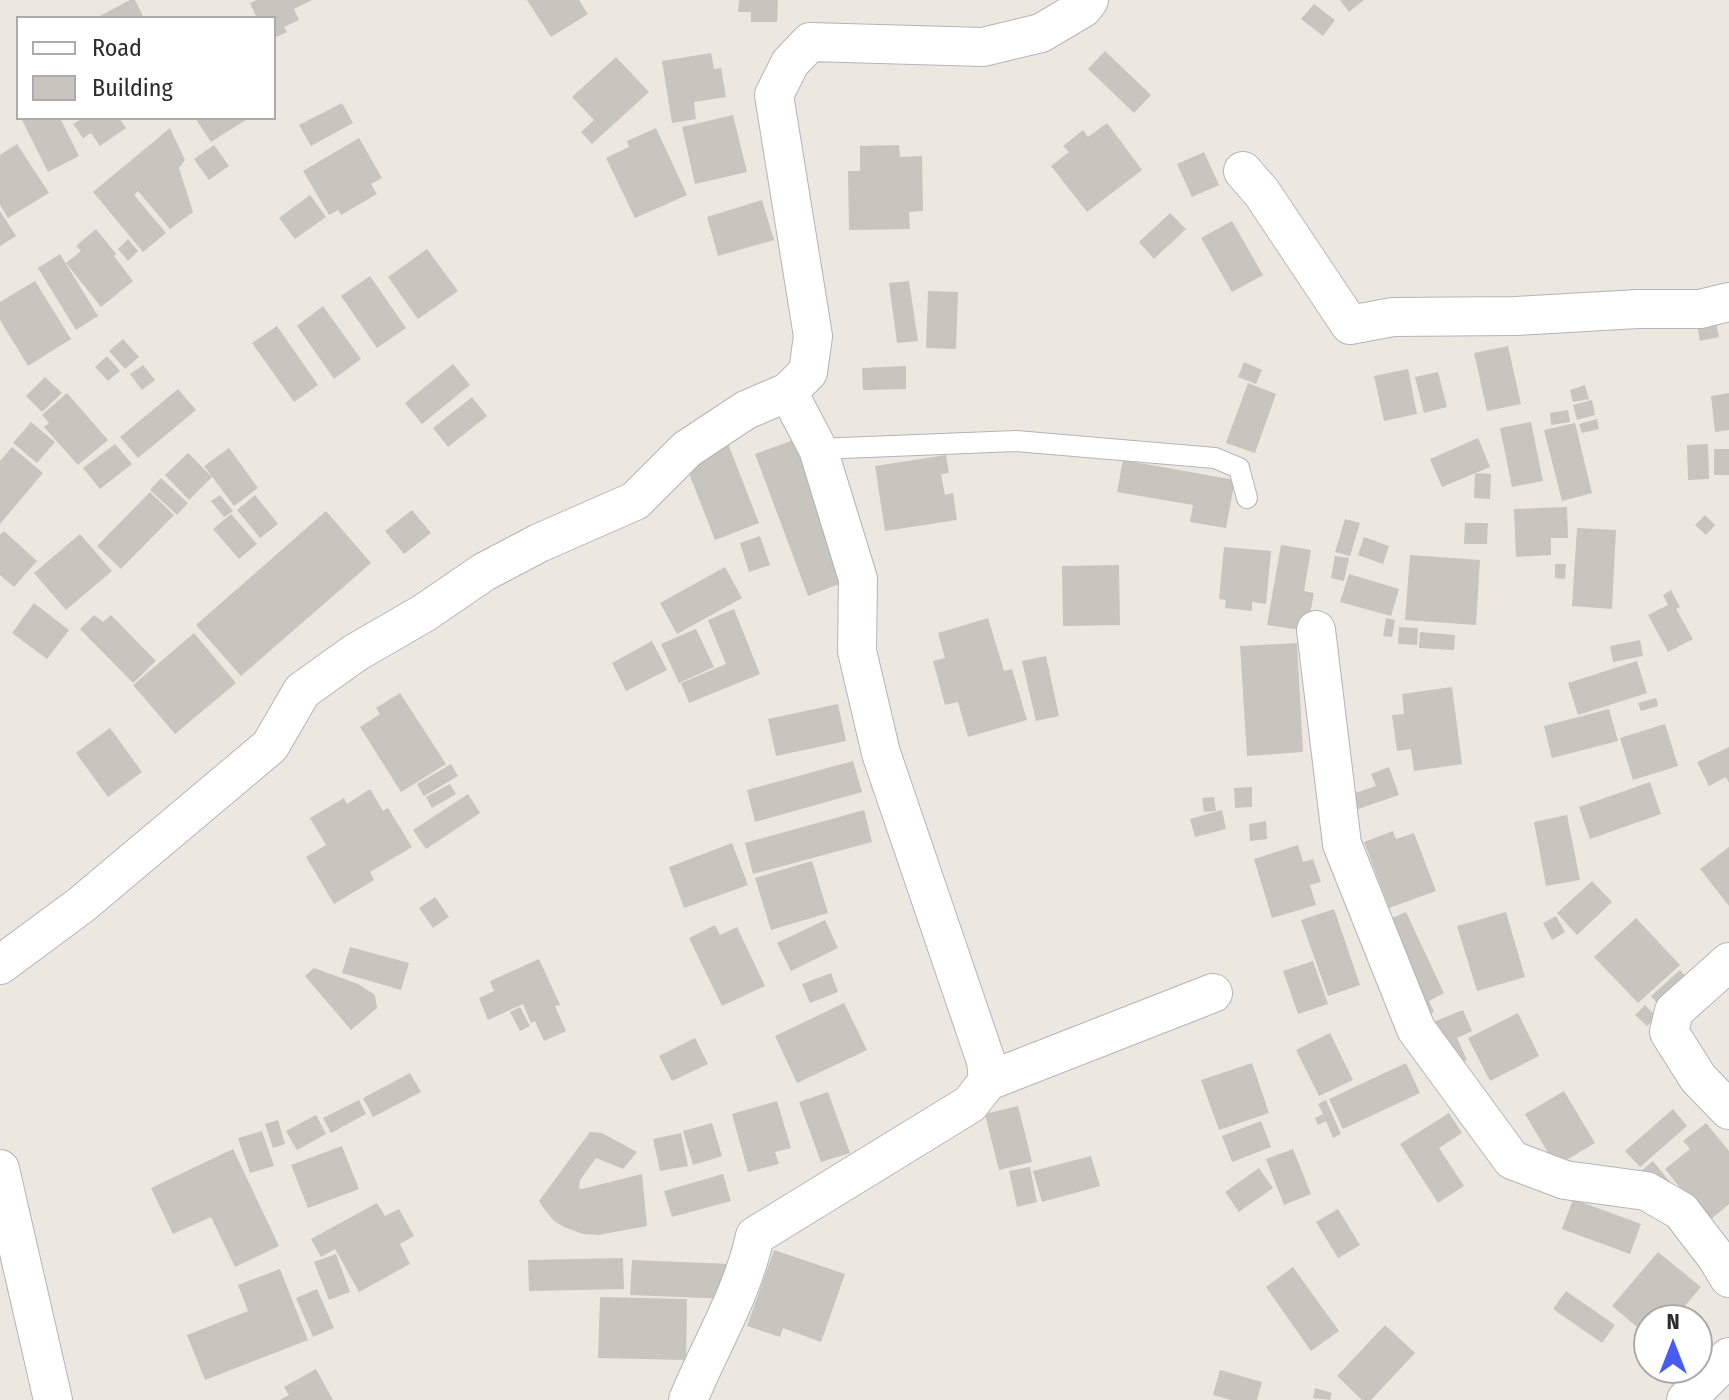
<!DOCTYPE html>
<style>
body{margin:0}
#map{position:relative;width:1729px;height:1400px;overflow:hidden;background:#ede8df;font-family:"Fira Sans Condensed",sans-serif}
canvas{display:block}
.legend{position:absolute;left:16px;top:16px;width:260px;height:104px;box-sizing:border-box;background:#fff;border:2px solid #ababab;margin:0;padding:10px 14px;list-style:none;font-size:24px;color:#2c2c2c}
.legend li{display:flex;align-items:center;gap:16px;height:40px}
.legend b{width:40px;border:2px solid #ababab}
.north{position:absolute;left:1633px;top:1304px;width:80px;height:80px;box-sizing:border-box;background:#fff;border:2px solid #ababab;border-radius:50%;rotate:0deg;font-size:22px;font-weight:700;line-height:32px;text-align:center;color:#2c2c2c}
.north::after{content:'';display:block;margin:auto;width:28px;height:36px;background:#475df1;clip-path:polygon(50% 0,100% 100%,50% 72%,0 100%)}
</style>
<div id="map">
<canvas width="1729" height="1400"></canvas>
<ul class="legend">
<li><b style="height:10px;background:#fff"></b>Road</li>
<li><b style="height:22px;background:#c8c4be"></b>Building</li>
</ul>
<div class="north">N</div>
</div>
<script>
const ctx = document.querySelector('canvas').getContext('2d');
ctx.lineJoin = 'round';
function paint(path, color) { ctx.fillStyle = color; ctx.fill(path, 'evenodd'); }
function stroke(path, color, width, dash) { ctx.strokeStyle = color; ctx.lineWidth = width; ctx.lineCap = dash ? 'butt' : 'round'; ctx.setLineDash(dash || []); ctx.stroke(path); }
paint(new Path2D(`
 M130,0H135L144,18H96Z
 M257,0H312L294,9L299,20L284,27L287,32L274,38V18H257L250,3Z
 M527,0H579L588,14L551,37Z
 M739,0H778L777,22H751V12H738Z
 M1340,0H1364L1349,12Z
 M1314,4L1335,20L1323,36L1301,19Z
 M1105,51L1151,95L1134,113L1088,69Z
 M711,53L714,69L721,68L726,97L694,102L696,119L672,123L662,61Z
 M616,57L649,92L592,144L581,132L594,120L572,97Z
 M342,103L353,123L311,146L299,125Z
 M733,115L747,172L695,184L682,127Z
 M26,118H60L79,156L48,172L22,120Z
 M79,118H119L126,128L100,146L91,133L83,138L73,124L80,120Z
 M195,118H249L211,142Z
 M1107,123L1142,170L1087,212L1051,166L1069,152L1063,146L1083,130L1088,137Z
 M170,128L185,160L179,168L193,212L170,229L138,191L134,195L166,233L143,252L93,192Z
 M656,128L687,195L635,218L606,158L629,147L627,141Z
 M359,138L382,178L371,184L377,194L341,215L338,210L329,215L303,171Z
 M17,144L49,193L8,218L0,205V155Z
 M214,145L229,166L209,180L194,159Z
 M899,145L900,157L922,156L923,211L909,212L910,229L849,230L848,171H860V146Z
 M1204,152L1219,185L1192,197L1177,164Z
 M310,195L326,217L295,239L279,218Z
 M762,200L774,240L718,256L707,217Z
 M0,211L16,236L0,246Z
 M1170,213L1186,229L1154,259L1139,242Z
 M1232,221L1263,275L1232,292L1201,238Z
 M96,229L116,254L114,256L133,281L101,307L66,263L81,251L76,246Z
 M128,239L138,251L128,261L118,249Z
 M427,249L458,291L418,319L388,277Z
 M60,254L98,316L76,330L38,268Z
 M370,276L406,328L377,348L341,296Z
 M35,281L71,339L28,366L0,320V302Z
 M909,281L918,341L897,343L889,283Z
 M928,291L958,292L956,349L926,348Z
 M323,306L361,359L334,379L297,326Z
 M1716,322L1719,337L1700,341L1697,325Z
 M277,326L318,385L294,402L252,343Z
 M123,339L139,357L125,369L109,351Z
 M1508,346L1521,404L1487,411L1474,353Z
 M107,356L120,371L108,381L95,367Z
 M1244,362L1262,370L1256,384L1238,377Z
 M453,364L470,385L422,424L405,403Z
 M143,365L155,380L142,390L130,374Z
 M906,366V389L863,390L862,368Z
 M1408,369L1417,414L1384,421L1374,376Z
 M1438,372L1447,407L1424,413L1415,377Z
 M45,377L62,393L42,412L26,396Z
 M1248,383L1276,394L1255,453L1226,443Z
 M1585,385L1589,399L1573,402L1570,390Z
 M178,389L196,410L138,458L120,437Z
 M67,393L108,440L78,465L44,427L49,423L42,415Z
 M1729,393V430L1715,432L1711,396Z
 M472,397L487,416L448,447L433,428Z
 M1592,400L1595,415L1577,420L1573,405Z
 M1568,410L1570,422L1551,425L1550,413Z
 M1597,419L1599,429L1582,433L1579,424Z
 M31,422L55,442L37,463L13,443Z
 M1531,422L1543,481L1512,487L1500,428Z
 M1575,423L1592,493L1562,501L1544,430Z
 M802,437L855,578L808,596L755,454Z
 M1478,438L1490,467L1442,487L1430,459Z
 M727,441L759,523L715,540L683,458Z
 M115,444L132,464L100,489L83,468Z
 M1708,444L1709,479L1688,480L1687,445Z
 M12,447L43,473L0,524V461Z
 M229,448L258,488L234,506L204,466Z
 M1714,449H1729V475H1714Z
 M188,453L212,477L189,500L165,475Z
 M946,455L949,473L941,474L945,495L953,493L957,520L885,531L875,466Z
 M1123,460L1235,480L1226,528L1190,522L1193,505L1117,492Z
 M1475,473L1491,474L1490,499L1474,498Z
 M161,478L188,503L177,515L150,490Z
 M150,492L174,515L121,569L97,546Z
 M220,495L233,511L224,517L211,501Z
 M255,495L278,524L260,538L237,510Z
 M1567,507L1568,538H1551V555L1516,557L1514,509Z
 M412,510L431,533L404,554L385,531Z
 M326,511L371,563L241,676L196,625Z
 M231,514L257,544L239,559L213,529Z
 M1705,515L1715,525L1706,535L1695,525Z
 M1345,519L1360,523L1350,556L1335,552Z
 M1465,523H1488L1487,544H1464Z
 M1577,528L1616,530L1612,609L1572,606Z
 M4,531L37,561L14,587L0,575V535Z
 M80,534L112,571L66,610L34,573Z
 M760,536L770,565L749,572L740,543Z
 M1364,537L1389,546L1383,564L1358,555Z
 M1281,545L1311,550L1304,591L1314,593L1307,631L1267,625Z
 M1224,547L1271,551L1266,604L1252,602V611L1225,608L1226,600L1219,599Z
 M1410,555L1480,560L1476,625L1405,620Z
 M1335,556L1349,558L1344,581L1331,578Z
 M1555,564H1566L1565,579L1555,578Z
 M1119,565L1120,625L1063,626L1062,566Z
 M725,567L742,598L677,634L660,603Z
 M1349,574L1399,589L1391,616L1340,602Z
 M1671,590L1680,607L1676,609L1693,639L1668,652L1648,615L1668,605L1663,595Z
 M34,603L69,630L47,659L12,633Z
 M734,609L760,674L689,703L681,683L726,664L708,620Z
 M94,615L103,622L111,615L156,661L133,683L80,629Z
 M988,618L1004,671L1012,669L1027,720L968,737L958,702L945,705L933,661L945,658L938,633Z
 M1386,618L1395,620L1392,637L1383,636Z
 M1399,627L1418,628L1417,645L1398,644Z
 M696,629L714,667L679,683L661,644Z
 M1420,632L1455,635L1454,650L1419,648Z
 M194,633L236,683L175,734L133,685Z
 M1640,640L1643,656L1613,662L1610,646Z
 M652,641L667,670L626,691L612,663Z
 M1297,643L1303,752L1247,756L1240,646Z
 M1046,656L1059,716L1036,721L1022,661Z
 M1637,661L1647,693L1578,715L1568,683Z
 M1452,687L1462,764L1414,771L1411,749L1397,751L1392,715L1404,714L1402,694Z
 M400,693L446,764L401,792L360,727L380,714L376,708Z
 M1656,698L1658,706L1641,711L1638,703Z
 M838,704L846,741L776,756L768,719Z
 M1609,709L1618,741L1552,758L1544,726Z
 M1665,724L1678,766L1633,780L1620,738Z
 M110,728L142,772L108,797L76,753Z
 M1729,747V783L1726,777L1709,786L1697,762Z
 M853,761L862,792L755,822L747,790Z
 M451,764L458,776L424,796L417,784Z
 M1389,767L1399,795L1358,809L1352,794L1376,786L1371,774Z
 M1650,782L1661,814L1590,839L1579,807Z
 M450,784L456,794L432,808L426,797Z
 M1252,787V807L1235,808L1234,788Z
 M370,789L383,811L388,808L412,847L370,872L374,880L334,904L306,857L326,845L310,818L344,798L347,804Z
 M468,794L480,813L426,849L413,830Z
 M1214,797L1216,811L1204,812L1202,798Z
 M864,810L872,842L753,874L745,843Z
 M1222,810L1226,829L1195,837L1190,819Z
 M1567,815L1580,880L1546,886L1534,822Z
 M1266,821L1267,839L1250,841L1249,824Z
 M1393,831L1396,839L1414,833L1436,891L1389,908L1364,842Z
 M732,843L748,885L684,908L669,867Z
 M1298,845L1303,862L1313,859L1321,882L1310,885L1316,905L1272,918L1254,859Z
 M1729,847V906L1700,869Z
 M812,861L828,913L771,930L755,878Z
 M1592,881L1612,902L1577,935L1557,913Z
 M435,897L449,917L433,928L419,908Z
 M1334,909L1360,985L1328,996L1301,920Z
 M1406,912L1444,993L1429,1001L1434,1012L1423,1018L1379,924Z
 M1506,912L1525,977L1477,991L1457,926Z
 M1556,916L1565,932L1552,940L1543,923Z
 M1636,918L1680,965L1638,1003L1594,957Z
 M825,920L838,948L791,971L777,943Z
 M715,925L720,935L737,927L765,986L722,1006L689,938Z
 M350,947L409,963L401,990L342,973Z
 M539,959L560,1005L555,1006L566,1031L544,1041L535,1021L531,1023L523,1004L488,1020L479,998L494,991L490,981Z
 M1313,961L1328,1004L1298,1014L1283,971Z
 M314,968L358,984L375,995L377,1008L351,1030L305,976Z
 M1680,970L1693,985L1664,1011L1651,996Z
 M831,973L838,992L810,1003L802,984Z
 M844,1003L867,1050L797,1083L775,1036Z
 M1645,1005L1657,1017L1647,1026L1635,1015Z
 M520,1007L530,1026L520,1031L510,1012Z
 M1463,1010L1472,1031L1457,1038L1467,1060L1450,1068L1431,1023Z
 M1518,1013L1539,1056L1490,1081L1468,1038Z
 M1330,1033L1353,1080L1319,1096L1296,1050Z
 M695,1038L708,1064L672,1081L659,1056Z
 M1252,1063L1269,1113L1219,1130L1201,1080Z
 M1406,1063L1420,1093L1343,1129L1329,1099Z
 M410,1073L421,1092L373,1117L363,1098Z
 M1564,1091L1595,1143L1556,1166L1525,1114Z
 M828,1092L850,1153L821,1162L799,1102Z
 M359,1100L366,1114L331,1133L323,1118Z
 M1326,1100L1341,1134L1333,1138L1326,1121L1318,1125L1315,1118L1323,1114L1318,1104Z
 M777,1101L791,1148L775,1152L779,1164L748,1172L732,1114Z
 M1018,1106L1032,1162L999,1170L985,1114Z
 M1673,1109L1687,1126L1640,1167L1625,1151Z
 M1449,1113L1462,1133L1439,1148L1464,1186L1438,1203L1400,1144Z
 M316,1115L326,1134L297,1150L286,1131Z
 M278,1120L285,1144L273,1148L265,1124Z
 M1261,1121L1271,1147L1232,1162L1222,1136Z
 M712,1123L722,1156L693,1165L683,1131Z
 M1706,1123L1729,1151V1204L1708,1222L1665,1169L1690,1149L1683,1141Z
 M262,1131L274,1166L250,1173L238,1138Z
 M590,1132L602,1133L637,1152L623,1169L596,1158L580,1180L579,1188L582,1189L642,1174L647,1226L598,1235L583,1234L564,1227L554,1221L542,1206L539,1201Z
 M681,1133L688,1166L660,1171L653,1139Z
 M342,1146L359,1189L308,1208L291,1165Z
 M233,1149L279,1246L235,1267L211,1217L173,1234L151,1188Z
 M1293,1149L1311,1194L1284,1205L1266,1159Z
 M1091,1156L1100,1186L1042,1202L1033,1171Z
 M1653,1161L1670,1182L1663,1189L1652,1184L1641,1171Z
 M1030,1167L1037,1202L1017,1207L1009,1171Z
 M1259,1168L1273,1188L1239,1212L1225,1192Z
 M723,1174L731,1201L672,1217L664,1191Z
 M1573,1199L1641,1224L1630,1254L1562,1229Z
 M377,1203L385,1216L399,1209L414,1236L400,1244L410,1264L359,1292L335,1249L321,1257L311,1239Z
 M1338,1209L1360,1245L1338,1258L1316,1222Z
 M774,1250L845,1274L821,1342L783,1328L780,1337L747,1326Z
 M1658,1252L1701,1287L1673,1320H1649V1337L1612,1306Z
 M336,1254L350,1292L329,1300L314,1262Z
 M623,1258L624,1289L529,1291L528,1260Z
 M632,1260L731,1264L730,1299L630,1295Z
 M1293,1267L1339,1331L1311,1351L1266,1287Z
 M280,1269L308,1340L205,1380L187,1335L248,1311L238,1285Z
 M317,1289L334,1328L313,1337L296,1298Z
 M1566,1291L1615,1325L1602,1343L1553,1309Z
 M600,1297L687,1299L686,1360L598,1358Z
 M1385,1325L1415,1353L1371,1400H1362L1337,1376Z
 M316,1369L333,1400H280L289,1395L284,1387Z
 M1220,1370L1262,1382L1257,1400H1231L1213,1395Z
 M1315,1388L1332,1393L1330,1400L1313,1398Z`), '#c8c4be');
const service = new Path2D(`
 M818,449L1016,441L1215,458L1239,468L1247,498`);
const minor = new Path2D(`
 M1243,171L1262,193L1350,325L1393,317L1516,316L1638,309H1700L1729,302
 M1316,630L1342,844L1416,1029L1512,1160L1565,1180L1646,1191L1681,1211L1717,1258L1729,1278
 M1729,962L1674,1011L1669,1032L1698,1078L1729,1110
 M0,965L81,905L270,746L302,691L355,653L424,613L484,572L539,543L635,501L687,449L746,410L788,392L808,372L813,336L774,95L790,63L810,42L983,47L1041,33L1083,8L1089,0
 M988,1081L1213,993
 M0,1169L53,1400
 M688,1400C711,1344 742,1295 755,1236L970,1104L988,1081L986,1061L881,753L857,651L858,579L818,449L788,392
 M1686,1400L1729,1357`);
stroke(service, '#b2b4be', 22);
stroke(minor, '#b2b4be', 40);
stroke(service, '#fff', 20);
stroke(minor, '#fff', 38);
</script>
